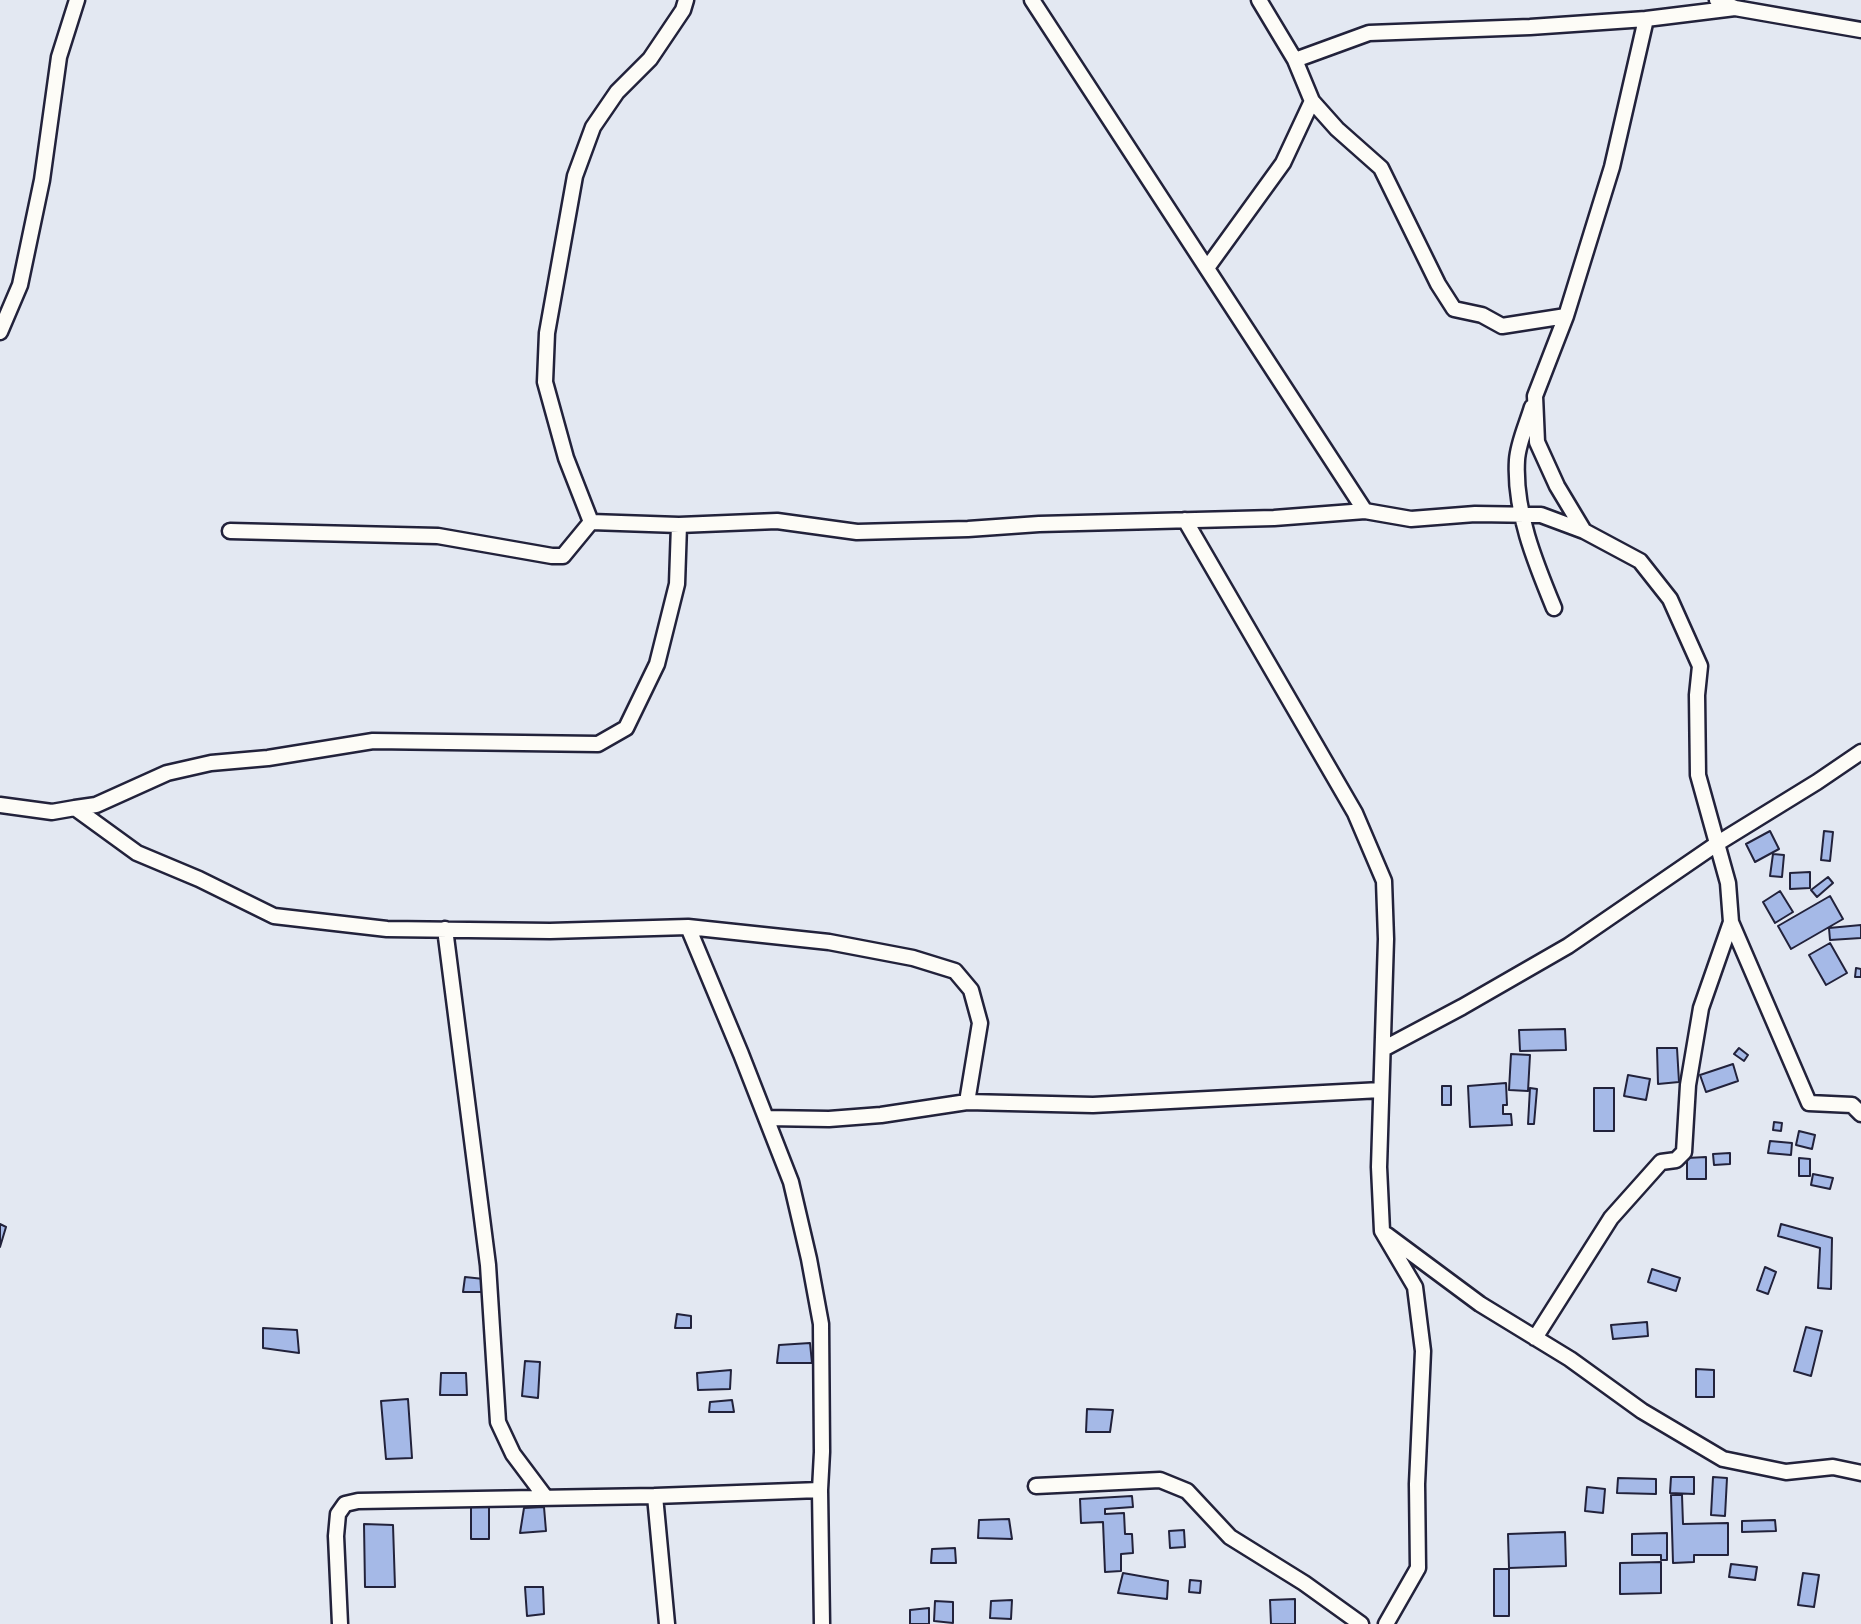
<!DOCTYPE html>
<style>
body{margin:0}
canvas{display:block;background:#e3e8f2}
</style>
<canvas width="1861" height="1624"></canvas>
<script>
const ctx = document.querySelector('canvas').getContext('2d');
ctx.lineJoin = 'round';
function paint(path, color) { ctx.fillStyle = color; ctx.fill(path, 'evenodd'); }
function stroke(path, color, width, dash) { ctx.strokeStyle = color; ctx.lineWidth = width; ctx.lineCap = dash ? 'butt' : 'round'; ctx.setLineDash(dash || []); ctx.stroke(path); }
const building = new Path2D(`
 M1770,831L1779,849L1755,862L1746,844Z
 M1824,831L1833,832L1830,861L1821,860Z
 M1773,854L1784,855L1782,877L1770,876Z
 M1810,872V888L1790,889V873Z
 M1828,877L1833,883L1817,897L1811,890Z
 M1780,891L1793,912L1775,923L1763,902Z
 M1830,896L1843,919L1791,949L1778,926Z
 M1861,925V938L1830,940L1829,928Z
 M1830,943L1847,973L1826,985L1809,955Z
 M1856,968L1861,969V977H1855Z
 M1565,1029L1566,1050L1520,1051L1519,1030Z
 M1657,1048H1677L1679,1082L1658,1084Z
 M1739,1048L1748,1055L1744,1061L1734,1054Z
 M1511,1054L1530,1055L1528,1091L1509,1090Z
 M1733,1064L1738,1081L1706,1092L1700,1075Z
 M1628,1075L1650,1079L1646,1100L1624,1096Z
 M1506,1083L1507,1105H1503V1114H1511L1512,1125L1470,1127L1468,1086Z
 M1442,1086H1451V1105H1442Z
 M1530,1088L1537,1089L1534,1124H1528Z
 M1594,1088H1614V1131H1594Z
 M1774,1122L1782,1123L1781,1131L1773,1130Z
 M1799,1131L1815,1135L1812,1149L1796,1145Z
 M1770,1141L1792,1143L1791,1155L1768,1153Z
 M1730,1153V1164L1714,1165L1713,1154Z
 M1706,1157V1179H1687V1158Z
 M1799,1158L1810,1159V1176H1799Z
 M1813,1174L1833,1178L1830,1189L1811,1185Z
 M0,1224L6,1227L0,1247Z
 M1781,1224L1832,1238L1831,1289L1818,1288L1820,1248L1778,1236Z
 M1765,1267L1776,1272L1768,1294L1757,1290Z
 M1652,1269L1680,1278L1676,1291L1648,1282Z
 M465,1277L484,1279V1292H463Z
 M677,1314L691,1316V1328H675Z
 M1647,1322L1648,1336L1613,1339L1611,1325Z
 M1806,1327L1822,1331L1811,1376L1794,1371Z
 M263,1328L297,1330L299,1353L263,1348Z
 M810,1343L812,1363H777L779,1345Z
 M525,1361L540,1362L538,1398L522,1396Z
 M1696,1369L1714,1370V1397H1696Z
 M731,1370L730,1389L698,1390L697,1373Z
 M441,1373H466L467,1395H440Z
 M408,1399L412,1458L386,1459L381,1401Z
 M732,1400L734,1412H709L710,1402Z
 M1087,1409L1113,1410L1110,1432H1086Z
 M1671,1477H1694V1494L1670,1493Z
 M1713,1477L1727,1478L1725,1516L1711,1515Z
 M1618,1478L1656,1479V1494L1617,1493Z
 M1587,1487L1605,1489L1603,1513L1585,1511Z
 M1671,1495H1682L1683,1524L1728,1523V1555H1694V1562L1673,1563Z
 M1132,1496L1133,1507L1105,1509V1514L1124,1513L1125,1534H1132L1133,1553L1121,1554V1571L1105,1572L1103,1522L1081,1523L1080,1499Z
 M489,1505V1539H471V1507Z
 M544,1507L546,1531L520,1533L524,1508Z
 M1009,1519L1012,1539L978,1538L979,1520Z
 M1775,1520L1776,1531L1742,1532V1521Z
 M364,1524L393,1525L395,1587H365Z
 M1184,1530L1185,1547L1170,1548L1169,1531Z
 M1565,1532L1566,1566L1509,1568L1508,1534Z
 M1667,1533V1560H1661V1555H1632V1534Z
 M955,1548L956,1563H931L932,1549Z
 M1661,1562V1593L1620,1594V1563Z
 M1731,1564L1757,1567L1755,1580L1729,1577Z
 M1494,1569H1509V1616H1494Z
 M1123,1573L1168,1581L1167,1599L1118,1593Z
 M1803,1573L1819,1575L1814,1607L1798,1605Z
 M1190,1580L1201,1581L1200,1593L1189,1592Z
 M525,1587H543L544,1614L527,1616Z
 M1295,1599V1624H1271L1270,1600Z
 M1012,1600L1011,1619L990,1618L991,1601Z
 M935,1601L953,1602V1623L934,1621Z
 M929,1608V1624H910V1610Z`);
paint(building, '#a5b9e7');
stroke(building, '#22223b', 2);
const street = new Path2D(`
 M1032,0L1365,511
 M1717,0L1735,8L1861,30
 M1735,8L1646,19L1612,167L1566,316L1535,396L1537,442L1557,486L1584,531L1640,561L1670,599L1700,666L1697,695L1698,775L1728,883L1731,922L1809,1103L1852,1105L1861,1114
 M1295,60L1369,33L1530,27L1646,19
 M1312,101L1337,129L1381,168L1438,284L1454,309L1482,315L1502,326L1566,316
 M1207,268L1283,163L1312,101L1295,60L1259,0
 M0,332L20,285L42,180L59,57L77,0
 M1532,407C1527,424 1518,443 1517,460C1514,511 1535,562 1554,608
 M1185,520L1355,813L1384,881L1386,939L1379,1167L1382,1231L1415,1287L1423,1351L1417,1484L1418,1568L1386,1624
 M591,522L566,458L545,382L547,333L575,176L593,127L617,92L650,59L683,10L686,0
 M230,531L438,536L552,556H563L591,522L679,525L777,521L857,532L968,529L1039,524L1274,518L1365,511L1411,519L1475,514L1541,515L1584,531
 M0,805L52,812L75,808L96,805L167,773L211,763L268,758L373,741L598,744L626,728L657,664L677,584L679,525
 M75,808L137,853L199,879L274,916L387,929L550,931L688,927L829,942L913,958L955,971L971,990L980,1023L967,1102
 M688,927L741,1054L791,1182L809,1259L821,1324L822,1452L820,1490L822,1624
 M445,929L488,1265L498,1422L513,1454L546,1498
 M1383,1049L1462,1007L1568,946L1718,843L1817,782L1861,752
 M766,1118L829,1119L881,1115L967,1102L1093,1105L1381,1090
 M1387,1235L1480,1304L1570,1359L1642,1411L1723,1459L1786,1472L1833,1467L1861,1473
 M1535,1338L1611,1218L1661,1162L1676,1160L1684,1152L1688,1085L1701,1008L1731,922
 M1036,1486L1160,1480L1187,1491L1230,1537L1304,1583L1361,1624
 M655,1496L667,1624
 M340,1624L336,1536L338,1514L345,1504L358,1501L655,1496L820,1490`);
stroke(street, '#22223b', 19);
stroke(street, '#fdfcf7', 14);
</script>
